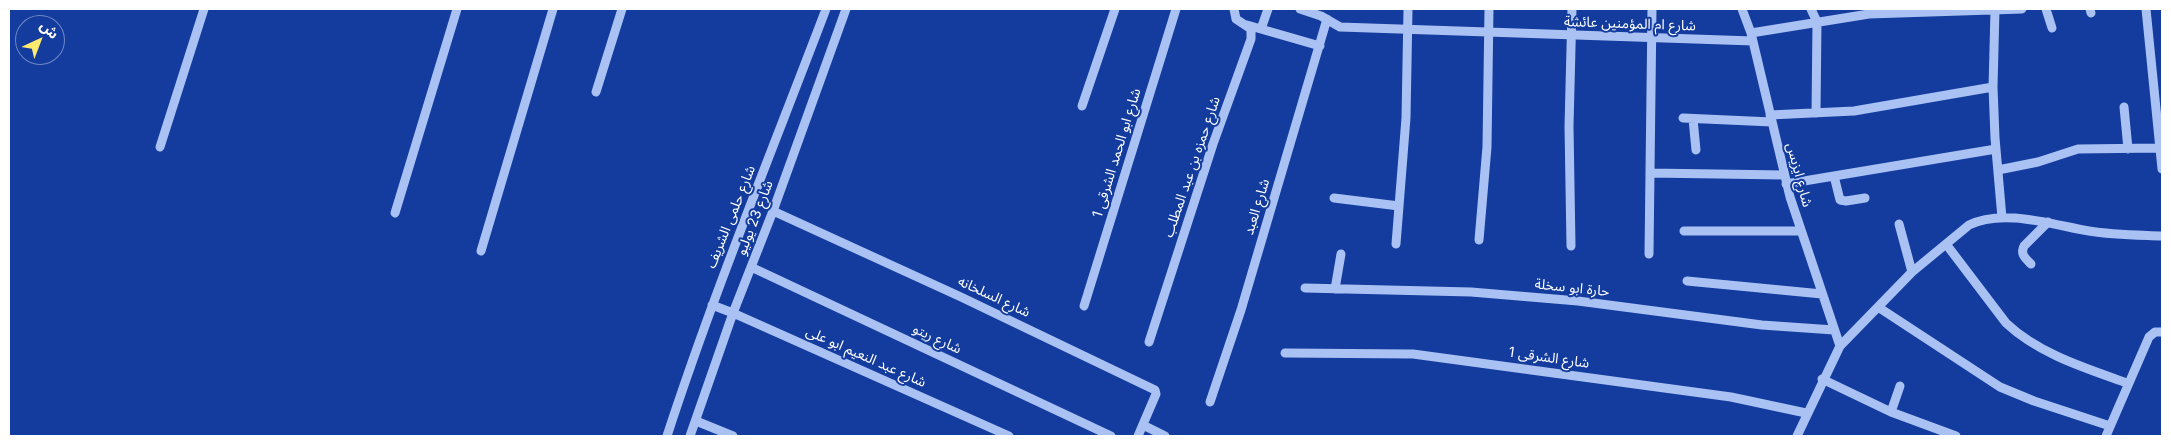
<!DOCTYPE html>
<meta charset="utf-8">
<style>
body{margin:0}
#map{position:relative;width:2171px;height:445px;overflow:hidden;background:#133c9e;font-family:Inter,"Noto Sans Arabic",sans-serif}
canvas{display:block}
.frame{position:absolute;inset:0;border:10px solid #fff;pointer-events:none}
.north{position:absolute;left:15px;top:15px;width:50px;height:50px;box-sizing:border-box;background:#133c9e;border:1px solid #718ac5;border-radius:50%;rotate:43deg;font-size:14px;font-weight:700;line-height:20px;text-align:center;color:#fff}
.north::after{content:'';display:block;margin:auto;width:18px;height:22px;background:#ffea6d;clip-path:polygon(50% 0,100% 100%,50% 72%,0 100%)}
</style>
<div id="map">
<canvas width="2171" height="445"></canvas>
<div class="frame"></div>
<div class="north">ش</div>
</div>
<script>
const ctx = document.querySelector('canvas').getContext('2d');
ctx.lineJoin = 'round';
function stroke(path, color, width, dash) { ctx.strokeStyle = color; ctx.lineWidth = width; ctx.lineCap = dash ? 'butt' : 'round'; ctx.setLineDash(dash || []); ctx.stroke(path); }
function label(font, color, halo, rows, align = 'center') {
  ctx.font = font + ' Inter,"Noto Sans Arabic",sans-serif'; ctx.lineWidth = 4; ctx.setLineDash([]); ctx.textBaseline = 'middle'; ctx.strokeStyle = halo; ctx.fillStyle = color; for (const [text, x, y, turn = 0] of rows) {
    ctx.save(); ctx.translate(x, y); ctx.rotate((+turn || 0) * Math.PI / 180); ctx.textAlign = isNaN(turn) ? turn : align; if (halo) ctx.strokeText(text, 0, 0); ctx.fillText(text, 0, 0); ctx.restore();
  }
}
stroke(new Path2D(`
 M1300,9L1321,16L1340,27L1753,41
 M1742,9L1751,33L1790,197L1840,346
 M1811,9L1817,22L1816,113
 M2046,9L2052,28
 M2090,9L2091,13
 M2146,9L2162,169
 M1995,10L1993,87L1995,138L2002,218
 M1247,25L1320,46
 M1261,29L1268,9
 M1751,33L1869,14L2022,9
 M596,92L622,9
 M1082,106L1115,9
 M2124,107L2128,149
 M1770,115L1854,111L1993,87
 M1683,118L1772,122
 M1693,119L1696,150
 M160,147L204,9
 M1998,170L2038,162L2078,149L2159,148
 M1650,173L1784,175
 M1834,176L1840,200L1846,201L1865,198
 M1786,184L1996,149
 M1334,198L1399,206
 M773,211L961,297L1155,390L1156,394L1138,436
 M395,213L457,9
 M1899,224L1912,272
 M1684,231H1801
 M1479,240L1487,147L1489,9
 M1396,244L1406,118L1408,9
 M1946,244L2006,323C2039,354 2085,368 2127,383
 M1571,246L1569,126L1572,9
 M481,251L553,9
 M1649,254L1652,9
 M2031,264C2025,258 2020,254 2024,246L2048,222
 M751,267L1111,436
 M1687,281L1822,294
 M1305,288L1471,292L1578,301L1762,325L1834,330
 M1335,289L1341,254
 M712,305L733,313L1009,436
 M1084,306L1176,9
 M1878,307L2000,387L2034,401L2110,426
 M1149,342L1213,144L1251,39V29L1236,19L1234,9
 M1285,353L1413,354L1731,397L1806,413
 M1822,379L1891,412L1956,436
 M1210,402L1241,310L1327,19
 M1891,412L1900,386
 M696,421L733,436
 M1143,425L1165,436
 M667,436C714,292 772,151 826,9
 M690,436L733,313L773,211L846,9
 M1797,436L1840,346L1912,272L1969,225C2003,208 2053,225 2089,231C2113,235 2138,235 2162,236
 M2106,436L2149,337L2155,332H2162`), '#aac1f4', 9);
label('14px', '#fff', '#133c9e', [
 ["شارع ام المؤمنين عائشة",1630,24,2],
 ["شارع ابو الحمد الشرقى 1",1117,153,-73],
 ["شارع حمزه بن عبد المطلب",1192,167,-71],
 ["شارع ايزيس",1799,175,75],
 ["شارع العبد",1257,207,-73],
 ["شارع حلمى الشريف",731,217,-68],
 ["شارع 23 يوليو",755,218,-69],
 ["حارة ابو سخلة",1572,288,6],
 ["شارع السلخانه",994,297,25],
 ["شارع ريتو",937,339,25],
 ["شارع عبد النعيم ابو على",866,357,24],
 ["شارع الشرقى 1",1549,358,8]
]);
</script>
